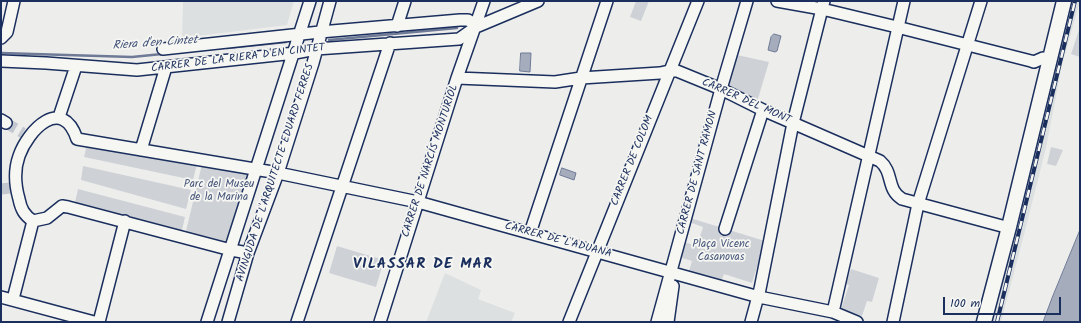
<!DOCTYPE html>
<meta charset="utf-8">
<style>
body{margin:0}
#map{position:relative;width:1081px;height:323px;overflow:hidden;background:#edeeec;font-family:Kalam,sans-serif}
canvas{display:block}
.frame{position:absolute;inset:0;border:2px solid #1b2f5e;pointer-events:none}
.scale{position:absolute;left:943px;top:297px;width:118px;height:18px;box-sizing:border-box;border:2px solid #1b2f5e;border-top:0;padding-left:5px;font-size:12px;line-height:14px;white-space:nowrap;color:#1b2f5e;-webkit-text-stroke:3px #f6f6f2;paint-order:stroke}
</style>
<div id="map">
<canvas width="1081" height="323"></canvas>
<div class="frame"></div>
<div class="scale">100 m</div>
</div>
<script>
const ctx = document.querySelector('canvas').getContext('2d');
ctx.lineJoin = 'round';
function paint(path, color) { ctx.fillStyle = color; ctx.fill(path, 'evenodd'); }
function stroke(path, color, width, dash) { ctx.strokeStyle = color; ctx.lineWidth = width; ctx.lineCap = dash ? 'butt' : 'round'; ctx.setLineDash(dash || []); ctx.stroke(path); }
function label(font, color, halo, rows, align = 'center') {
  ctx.font = font + ' Kalam,sans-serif'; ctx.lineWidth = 3.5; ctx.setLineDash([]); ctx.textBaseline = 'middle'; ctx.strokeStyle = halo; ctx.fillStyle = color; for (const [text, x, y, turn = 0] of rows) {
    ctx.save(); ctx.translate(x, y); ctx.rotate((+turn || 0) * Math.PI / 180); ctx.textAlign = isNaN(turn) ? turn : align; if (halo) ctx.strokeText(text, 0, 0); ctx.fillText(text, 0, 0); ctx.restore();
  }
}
paint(new Path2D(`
 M183,1H294L287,25L182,38Z
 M1068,1H1080L1062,65L1046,148L1026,227L1001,322H987Z
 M445,273L481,290L478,299L515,313L511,322H426Z`), '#dde0e1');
paint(new Path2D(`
 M636,1H649L641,21L630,17Z
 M1080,27V57L1071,54Z
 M737,55L769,62L757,102L726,89Z
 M87,144L197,164L193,180L84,157Z
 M1051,147L1063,150L1056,166L1047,164Z
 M202,164L250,173L226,240L224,241L186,231Z
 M83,166L191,190L186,209L81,180Z
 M78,189L185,217L182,230L75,202Z
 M690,218L765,241L752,283L724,274L720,284L688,274L692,261L679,257L684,242L697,246L703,227L689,222Z
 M337,246L384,260L376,287L329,273Z
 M851,269L879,278L872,302L867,301L862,316L841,309L849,285L846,284Z`), '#ced2d7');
const water = new Path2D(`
 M774,34L781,36L777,51L775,52L768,50L771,37Z
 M521,53H531L530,72L520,71Z
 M562,168L576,173L574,180L560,175Z
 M1080,230V322H1043L1052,298Z`);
paint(water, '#a5acbc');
stroke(water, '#6e7a96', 1);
stroke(new Path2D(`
 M329,40L457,28
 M227,48L286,42
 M1,53L132,57L162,54`), '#6e7a96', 2.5);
stroke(new Path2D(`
 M6,123L23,133
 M1,189L10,188`), '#c3c8d0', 11, [11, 5.5]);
const minor = new Path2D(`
 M777,1L822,9L897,27L1031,61L1034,62L1043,58
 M397,26L405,1
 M1,38L7,32L14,1
 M163,49L320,32L460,20H468L476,25
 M1,61L46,63L137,70L295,53L316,49L459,39L476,27L538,1
 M457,78L555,82L581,78L660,73L669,71H677L721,89L763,110L880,161C894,173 886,189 902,199L1002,226
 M59,117L76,66
 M1,120L6,123
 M141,150L166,67
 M725,229L763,110
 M530,233L607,1
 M248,253L231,250L68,207L62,206L47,218L33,221C24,215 21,209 19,199C15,185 14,170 19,156C28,130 62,95 77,139L278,173L418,202L759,297L833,312L857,322
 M1,297L94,322
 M13,299L33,221
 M833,312L904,1
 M99,322L125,221
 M207,322L310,1
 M228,322L248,253L278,173L313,63L330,1
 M297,322L390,43
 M380,322L457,78L484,1
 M569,322L698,1
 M657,322L721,89L747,1
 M668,322L673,286
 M751,322L760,289L793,123L824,1
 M893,322L918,204L981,1`);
const major = new Path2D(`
 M984,322L1009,227L1064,1`);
stroke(minor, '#1b2f5e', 14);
stroke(major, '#1b2f5e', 17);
stroke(minor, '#f6f6f2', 11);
stroke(major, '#f6f6f2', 14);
const rail = new Path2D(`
 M997,322L1075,1`);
stroke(rail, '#1b2f5e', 4);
stroke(rail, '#f6f6f2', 2.5, [8]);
label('11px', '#1b2f5e', '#f6f6f2', [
 ["CARRER DE LA RIERA D'EN CINTET",238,59,-7],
 ["CARRER DEL MONT",746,102,24],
 ["CARRER DE NARCÍS MONTURIOL",431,161,-72],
 ["CARRER DE COLOM",633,161,-68],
 ["AVINGUDA DE L'ARQUITECTE EDUARD FERRES",276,173,-72],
 ["CARRER DE SANT RAMON",698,173,-75],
 ["CARRER DE L'ADUANA",558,241,15]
]);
label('11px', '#48587c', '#f6f6f2', [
 ["Parc del Museu",219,185],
 ["de la Marina",219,198],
 ["Plaça Vicenc",721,245],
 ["Casanovas",721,258]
]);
label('italic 12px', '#44547a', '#f6f6f2', [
 ["Riera d'en Cintet",155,44,-4]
]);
ctx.letterSpacing = '1px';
label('bold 15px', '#1b2f5e', '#f6f6f2', [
 ["VILASSAR DE MAR",423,265]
]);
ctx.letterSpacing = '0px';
</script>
